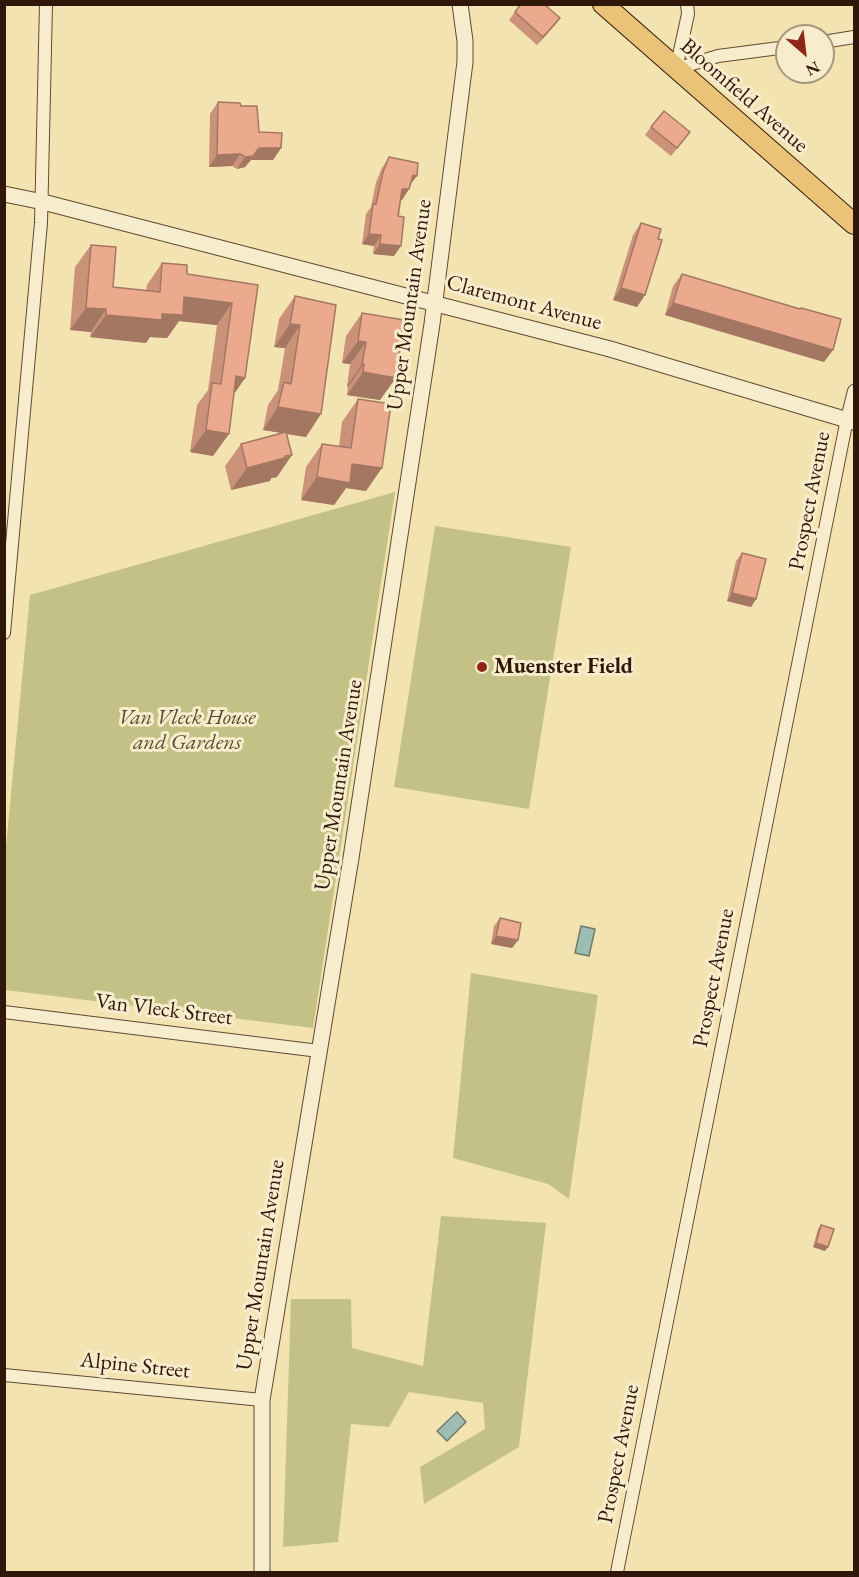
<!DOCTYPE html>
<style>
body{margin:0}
#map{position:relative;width:859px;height:1577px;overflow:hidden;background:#f3e3b0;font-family:"EB Garamond",serif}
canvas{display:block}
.frame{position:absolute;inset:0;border:6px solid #301709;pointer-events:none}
.north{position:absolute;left:775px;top:24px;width:60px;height:60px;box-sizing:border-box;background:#f7edcc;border:2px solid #a7977e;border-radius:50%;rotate:152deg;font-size:16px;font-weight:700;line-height:24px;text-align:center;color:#301709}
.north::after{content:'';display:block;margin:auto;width:21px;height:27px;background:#8f2418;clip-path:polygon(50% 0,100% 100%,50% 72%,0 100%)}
</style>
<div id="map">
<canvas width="859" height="1577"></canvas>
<div class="frame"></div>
<div class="north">N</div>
</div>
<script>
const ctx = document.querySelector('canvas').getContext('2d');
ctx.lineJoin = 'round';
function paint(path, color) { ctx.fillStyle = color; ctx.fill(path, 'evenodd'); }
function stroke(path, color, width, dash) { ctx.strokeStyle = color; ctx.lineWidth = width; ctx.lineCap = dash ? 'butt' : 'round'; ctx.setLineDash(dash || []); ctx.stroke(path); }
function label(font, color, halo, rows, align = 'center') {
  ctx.font = font + ' "EB Garamond",serif'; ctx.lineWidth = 6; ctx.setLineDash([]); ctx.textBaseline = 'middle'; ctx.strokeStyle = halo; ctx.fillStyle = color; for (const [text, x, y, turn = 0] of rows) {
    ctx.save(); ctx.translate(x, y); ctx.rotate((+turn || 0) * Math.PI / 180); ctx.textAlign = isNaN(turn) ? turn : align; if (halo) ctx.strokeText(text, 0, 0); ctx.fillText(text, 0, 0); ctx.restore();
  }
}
paint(new Path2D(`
 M395,492L313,1028L5,990V857L30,595Z
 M435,526L571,547L529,809L394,787Z
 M471,973L598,995L569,1199L548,1184L453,1158Z
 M441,1216L546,1223L519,1447L424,1504L420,1467L485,1429L483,1403L409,1392L389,1427L351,1424L338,1542L283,1547L291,1299H351L352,1348L423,1366Z`), '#c3c186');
const water = new Path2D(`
 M581,926L595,929L589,956L575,953Z
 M457,1412L466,1422L447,1441L437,1431Z`);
paint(water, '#9dbdb2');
stroke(water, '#717b6e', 1.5);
const minor = new Path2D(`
 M687,4L688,14L676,69L718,56L787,47
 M823,42L854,37
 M4,633L41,223L46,4
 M4,1012L319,1051
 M4,1375L262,1400
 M617,1572L847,419L854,391`);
const tertiary = new Path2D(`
 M4,194L43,202L610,349L854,422
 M262,1572V1400L351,858L432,324L465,62V41L460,4`);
const primary = new Path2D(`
 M603,4L854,224`);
stroke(minor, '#614a33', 14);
stroke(tertiary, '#614a33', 17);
stroke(primary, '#301709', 22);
stroke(minor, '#f7edcc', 12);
stroke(tertiary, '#f7edcc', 15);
stroke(primary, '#eac278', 20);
paint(new Path2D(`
 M515,12L560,18L554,26L537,45L509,20Z
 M218,102L241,106L259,132L281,148L273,160H251L245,167L237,169L232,166L209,167L210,114Z
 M651,127L690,132L671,156L645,135Z
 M389,157L410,185L409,189L402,200H401L394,256L373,254L374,246L362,244L366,214L371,207L376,182L382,168Z
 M641,223L658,239L645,295L637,307L613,300L633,235Z
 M91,245L113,287L146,291L147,285L162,263L187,274L258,285L245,378L233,395L213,456L190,452L197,405L208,390L217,325L179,321L167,338L150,337L146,343L90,337L91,332L70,330L75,267Z
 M682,274L824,362L665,315L673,286Z
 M295,296L336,305L306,437L287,434L277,477L271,478L270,481L231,490L225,466L241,444L283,433L263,430L268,405L278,390L285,348L274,347L279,319Z
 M362,313L380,400L347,395L348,387L347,386L350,364L342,363L346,336Z
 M358,399L366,491L346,488L334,505L301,500L306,467L322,444L339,447L342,422Z
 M742,553L756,599L751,607L727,601L736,561Z
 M500,918L518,940L512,948L491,944L494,926Z
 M821,1225L828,1247L825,1251L813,1247L818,1229Z`), '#ca9279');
paint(new Path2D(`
 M560,18L554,26L537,45L543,37Z
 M259,148H281L273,160H251L245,167L237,169L245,157Z
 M240,154L232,166L209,167L217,155Z
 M413,175L417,176L409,186Z
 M402,189H409L402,200L395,199Z
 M369,234L381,235L374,246L362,244Z
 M380,244L401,246L394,256L373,254Z
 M621,288L645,295L637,307L613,300Z
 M184,297L232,303L217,325L179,321L167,338L150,337L146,343L90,337L106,315L162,314Z
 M673,303L833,350L824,362L665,315Z
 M86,308L106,309L91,332L70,330Z
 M290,324L300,325L285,348L274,347Z
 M358,341L366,342L350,364L342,363Z
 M362,364H364L348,387L347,386Z
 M363,372L396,378L380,400L347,395Z
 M236,376L245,378L230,400Z
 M278,407L321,414L306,437L263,430Z
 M206,430L229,434L213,456L190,452Z
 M292,455L277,477L271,478L270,481L231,490L247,468Z
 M352,464L382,468L366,491L346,488L334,505L301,500L317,477Z
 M732,593L756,599L751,607L727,601Z
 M496,936L518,940L512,948L491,944Z
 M816,1243L828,1247L825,1251L813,1247Z`), '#a47763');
const building = new Path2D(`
 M521,4H544L560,18L543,37L515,12Z
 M218,102L240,103L241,106H257L259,132L282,133L281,148H259L253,156L245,157L240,154L217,155Z
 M664,111L690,132L677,148L651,127Z
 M389,157L418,163L417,176L413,175L409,189H402L398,216L404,217L401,246L380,244L381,235L369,234L373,204H376L383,172Z
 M641,223L661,229L658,239L662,240L645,295L621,288Z
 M91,245L116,247L113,287L160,292L162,263L187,265V274L258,285L245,378L236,376L229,434L206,430L212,383L221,384L232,303L184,297L183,315L162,314V320L106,315V309L86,308Z
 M682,274L800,309L801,308L841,319L833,350L673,303Z
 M295,296L336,305L321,414L278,407L284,382L291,384L300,325L290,324Z
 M362,313L404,320L396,378L363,372L364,364H362L366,342L358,341Z
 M358,399L391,404L382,468L352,464L350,483L317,477L322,444L351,448Z
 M286,432L292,455L285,456V458L247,468L241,444Z
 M742,553L766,559L756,599L732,593Z
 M500,918L521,923L518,940L496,936Z
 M821,1225L834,1229L828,1247L816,1243Z`);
paint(building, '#ebaa8d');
stroke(building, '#a47763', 1.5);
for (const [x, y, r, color] of [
 [482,667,6,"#8f2418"]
]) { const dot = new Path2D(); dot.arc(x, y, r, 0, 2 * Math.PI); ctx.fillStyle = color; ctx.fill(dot); stroke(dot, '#f7edcc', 2); }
label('22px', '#301709', '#f7edcc', [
 ["Bloomfield Avenue",744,96,41],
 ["Claremont Avenue",524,303,15],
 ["Upper Mountain Avenue",410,305,-82],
 ["Prospect Avenue",810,501,-79],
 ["Upper Mountain Avenue",339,785,-81],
 ["Prospect Avenue",714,978,-79],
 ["Van Vleck Street",164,1010,7],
 ["Upper Mountain Avenue",261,1265,-81],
 ["Alpine Street",135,1366,6],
 ["Prospect Avenue",619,1454,-79]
]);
label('bold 22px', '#301709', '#f7edcc', [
 ["Muenster Field",494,667]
], 'left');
label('italic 22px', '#5c4a2e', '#f7edcc', [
 ["Van Vleck House",187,718],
 ["and Gardens",187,743]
]);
</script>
